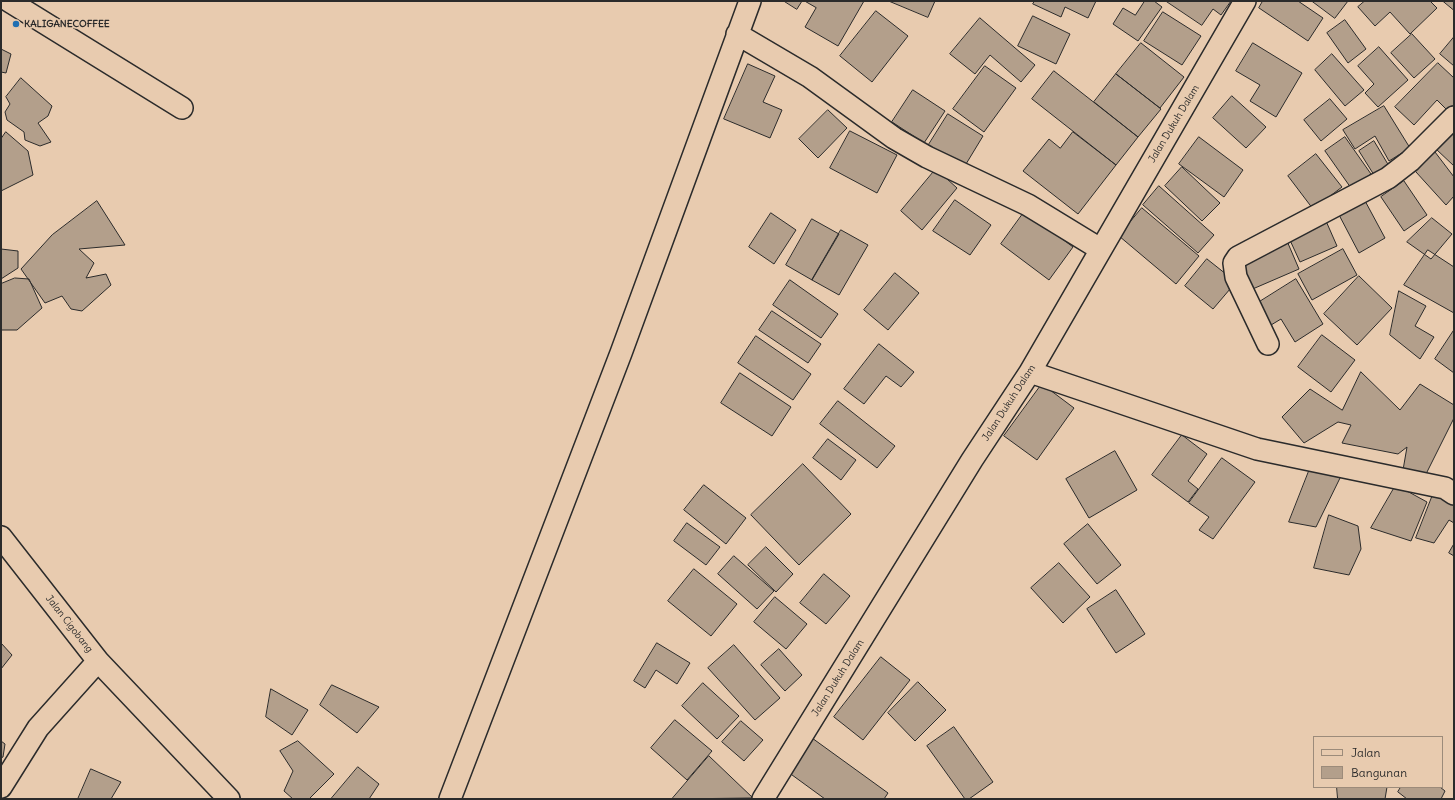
<!DOCTYPE html>
<style>
body{margin:0}
#map{position:relative;width:1455px;height:800px;overflow:hidden;background:#e8cbaf;font-family:Delius,sans-serif}
canvas{display:block}
.frame{position:absolute;inset:0;border:2px solid #2b2b2b;pointer-events:none}
.legend{position:absolute;left:1313px;top:736px;width:130px;height:52px;box-sizing:border-box;background:#e8cbaf;border:1px solid #9c8b7a;margin:0;padding:5px 7px;list-style:none;font-size:12px;color:#2b2b2b}
.legend li{display:flex;align-items:center;gap:8px;height:20px}
.legend b{width:20px;border:1px solid #9c8b7a}
</style>
<div id="map">
<canvas width="1455" height="800"></canvas>
<div class="frame"></div>
<ul class="legend">
<li><b style="height:5px;background:#e8cbaf"></b>Jalan</li>
<li><b style="height:11px;background:#b39f8b"></b>Bangunan</li>
</ul>
</div>
<script>
const ctx = document.querySelector('canvas').getContext('2d');
ctx.lineJoin = 'round';
function paint(path, color) { ctx.fillStyle = color; ctx.fill(path, 'evenodd'); }
function stroke(path, color, width, dash) { ctx.strokeStyle = color; ctx.lineWidth = width; ctx.lineCap = dash ? 'butt' : 'round'; ctx.setLineDash(dash || []); ctx.stroke(path); }
function label(font, color, halo, rows, align = 'center') {
  ctx.font = font + ' Delius,sans-serif'; ctx.lineWidth = 3; ctx.setLineDash([]); ctx.textBaseline = 'middle'; ctx.strokeStyle = halo; ctx.fillStyle = color; for (const [text, x, y, turn = 0] of rows) {
    ctx.save(); ctx.translate(x, y); ctx.rotate((+turn || 0) * Math.PI / 180); ctx.textAlign = isNaN(turn) ? turn : align; if (halo) ctx.strokeText(text, 0, 0); ctx.fillText(text, 0, 0); ctx.restore();
  }
}
const building = new Path2D(`
 M784,1H802L797,9Z
 M805,1H864L838,46L805,27L816,8Z
 M889,1H935L928,17Z
 M1035,1H1096L1088,18L1065,7L1061,17L1033,4Z
 M1145,1H1154L1162,7L1138,41L1113,24L1123,8L1135,15Z
 M1166,1H1231L1221,15L1213,9L1202,25Z
 M1263,1H1298L1323,18L1308,41L1259,8Z
 M1312,1H1348L1335,18Z
 M1365,1H1430L1437,8L1410,34L1390,12L1375,26L1358,7Z
 M1443,1H1454V10Z
 M876,11L908,36L872,82L840,56Z
 M1163,12L1201,36L1182,65L1144,41Z
 M1033,16L1070,34L1056,64L1018,46Z
 M980,18L1035,65L1021,82L990,55L975,74L950,54Z
 M1345,20L1366,49L1348,63L1327,33Z
 M1412,34L1435,59L1414,78L1391,53Z
 M1454,37V66L1440,54Z
 M1141,43L1184,77L1160,108L1116,74Z
 M1253,43L1302,73L1276,117L1250,101L1260,85L1236,71Z
 M1379,47L1408,80L1378,107L1365,93L1374,84L1358,66Z
 M1,49L11,54L6,73L1,72Z
 M1332,54L1364,90L1345,106L1315,70Z
 M1438,63L1454,78V109L1450,113L1437,100L1414,125L1395,107Z
 M748,64L775,76L763,102L782,110L770,138L724,119Z
 M985,66L1016,88L984,132L953,109Z
 M1054,71L1138,137L1116,165L1032,99Z
 M1116,74L1161,109L1138,137L1094,102Z
 M21,78L52,106L48,116L38,123L51,142L40,146L25,140L24,132L7,120L5,112L10,104L6,97Z
 M913,90L945,111L924,143L892,122Z
 M1232,96L1266,127L1246,148L1213,118Z
 M1330,99L1347,119L1321,141L1304,120Z
 M1384,106L1410,148L1389,161L1375,136L1355,149L1343,130Z
 M828,110L847,128L818,158L799,139Z
 M948,114L983,136L963,169L928,146Z
 M1454,130V166L1436,149Z
 M850,131L897,155L877,193L830,168Z
 M6,132L28,151L33,175L1,191V139Z
 M1073,132L1116,165L1078,214L1023,171L1049,139L1060,148Z
 M1199,137L1243,170L1224,197L1179,164Z
 M1345,137L1371,174L1351,188L1325,151Z
 M1374,141L1389,166L1374,175L1359,151Z
 M1435,152L1454,177V196L1446,205L1416,172Z
 M1316,154L1342,187L1313,209L1288,176Z
 M1182,167L1220,203L1202,221L1165,186Z
 M936,169L957,188L922,230L901,211Z
 M1404,181L1427,215L1404,231L1381,197Z
 M1159,186L1214,235L1198,253L1143,205Z
 M1364,199L1385,238L1359,253L1338,213Z
 M955,200L991,225L970,255L933,231Z
 M97,201L125,245L79,249L94,263L86,278L106,274L111,285L82,311L71,309L62,296L45,303L21,269L52,235Z
 M1142,208L1199,256L1176,284L1119,236Z
 M1025,211L1073,247L1049,280L1001,244Z
 M771,213L796,230L774,264L749,247Z
 M1432,218L1452,234L1431,259L1407,242Z
 M812,219L839,234L812,280L786,265Z
 M1326,221L1337,246L1300,262L1289,238Z
 M841,230L868,245L839,295L812,280Z
 M1287,241L1299,269L1248,291L1237,264Z
 M1,249L18,251V268L1,279Z
 M1343,249L1357,275L1312,300L1298,274Z
 M1428,250L1454,267V313L1404,285Z
 M1207,259L1236,282L1213,309L1185,286Z
 M895,273L919,293L888,330L864,310Z
 M1359,276L1392,308L1357,345L1324,314Z
 M15,278L29,279L42,308L17,330H1V284Z
 M1296,279L1323,324L1295,342L1281,319L1266,328L1253,306Z
 M790,280L838,314L821,338L773,305Z
 M1399,291L1426,306L1415,326L1434,337L1420,359L1390,335Z
 M772,311L821,344L808,363L759,330Z
 M1454,330V373L1435,359Z
 M1322,335L1355,360L1331,392L1298,367Z
 M756,336L811,374L793,400L738,363Z
 M879,344L914,372L901,387L886,376L864,404L844,389Z
 M1361,372L1400,410L1420,384L1454,405V418L1425,476L1403,470L1407,447L1398,454L1342,443L1351,425L1338,422L1304,443L1282,417L1310,389L1342,410Z
 M740,373L791,407L772,436L721,403Z
 M1042,384L1074,408L1037,460L1004,436Z
 M838,401L895,446L877,468L820,424Z
 M1182,435L1207,454L1188,481L1198,489L1188,502L1152,475Z
 M828,439L856,460L841,480L813,458Z
 M1115,451L1137,490L1089,518L1066,479Z
 M1222,458L1255,482L1213,539L1199,530L1209,517L1189,503Z
 M803,464L851,514L799,565L751,515Z
 M1311,466L1341,476L1316,527L1289,522Z
 M704,485L746,518L726,544L684,510Z
 M1396,485L1427,502L1411,541L1371,528Z
 M1434,492L1454,500V523L1449,520L1434,543L1416,538Z
 M1329,515L1358,526L1361,549L1349,575L1314,568Z
 M687,523L720,547L706,565L674,541Z
 M1088,524L1121,565L1097,584L1064,544Z
 M1454,544V556L1449,553Z
 M766,547L793,574L776,592L748,565Z
 M734,556L774,591L757,609L718,574Z
 M1059,563L1090,597L1063,623L1031,588Z
 M694,569L737,604L711,636L668,601Z
 M824,574L850,596L826,624L800,603Z
 M1116,590L1145,634L1116,653L1087,609Z
 M775,597L807,624L786,649L754,622Z
 M1,643L12,655L1,669Z
 M657,643L690,663L677,684L656,670L645,688L634,681Z
 M734,645L780,698L755,720L708,668Z
 M779,649L802,675L785,691L761,665Z
 M881,657L910,680L863,740L834,717Z
 M918,682L946,710L915,741L888,713Z
 M703,683L739,716L717,739L682,706Z
 M332,685L379,707L357,733L320,705Z
 M271,689L308,710L292,735L266,717Z
 M675,720L712,751L687,780L651,748Z
 M741,721L763,740L744,761L722,742Z
 M954,727L993,782L969,799H965L927,746Z
 M812,738L888,793L884,799H825L788,772Z
 M1,741L5,744L3,757L1,758Z
 M298,741L334,774L309,799H293L284,791L293,771L280,751Z
 M709,756L753,798L672,799Z
 M358,767L379,784L369,799H331Z
 M91,769L121,782L111,799H78Z
 M1337,787H1387L1385,799H1338Z
 M1401,787H1440L1445,791L1441,799H1407L1398,792Z`);
paint(building, '#b39f8b');
stroke(building, '#2b2b2b', 1);
const minor = new Path2D(`
 M9,1L182,108
 M737,34L810,77L894,138L927,157L1028,205L1100,249
 M1268,344L1236,277L1234,263L1238,257L1388,178L1410,161L1454,117
 M1030,372L1257,449L1445,488L1454,494
 M1,537L98,661L38,728L1,787
 M98,661L229,799
 M450,799L621,353L750,1
 M763,799L972,460L1030,372L1245,1`);
stroke(minor, '#2b2b2b', 24);
stroke(minor, '#e8cbaf', 21);
for (const [x, y, r, color] of [
 [16,24,4,"#1f6fb2"]
]) { const dot = new Path2D(); dot.arc(x, y, r, 0, 2 * Math.PI); ctx.fillStyle = color; ctx.fill(dot); stroke(dot, '#e8cbaf', 1.5); }
label('bold 10px', '#2b2b2b', '#e8cbaf', [
 ["KALIGANECOFFEE",24,24]
], 'left');
label('10px', '#2b2b2b', '#e8cbaf', [
 ["Jalan Dukuh Dalam",1174,124,-59],
 ["Jalan Dukuh Dalam",1009,403,-57],
 ["Jalan Cigobang",69,624,52],
 ["Jalan Dukuh Dalam",838,678,-58]
]);
</script>
